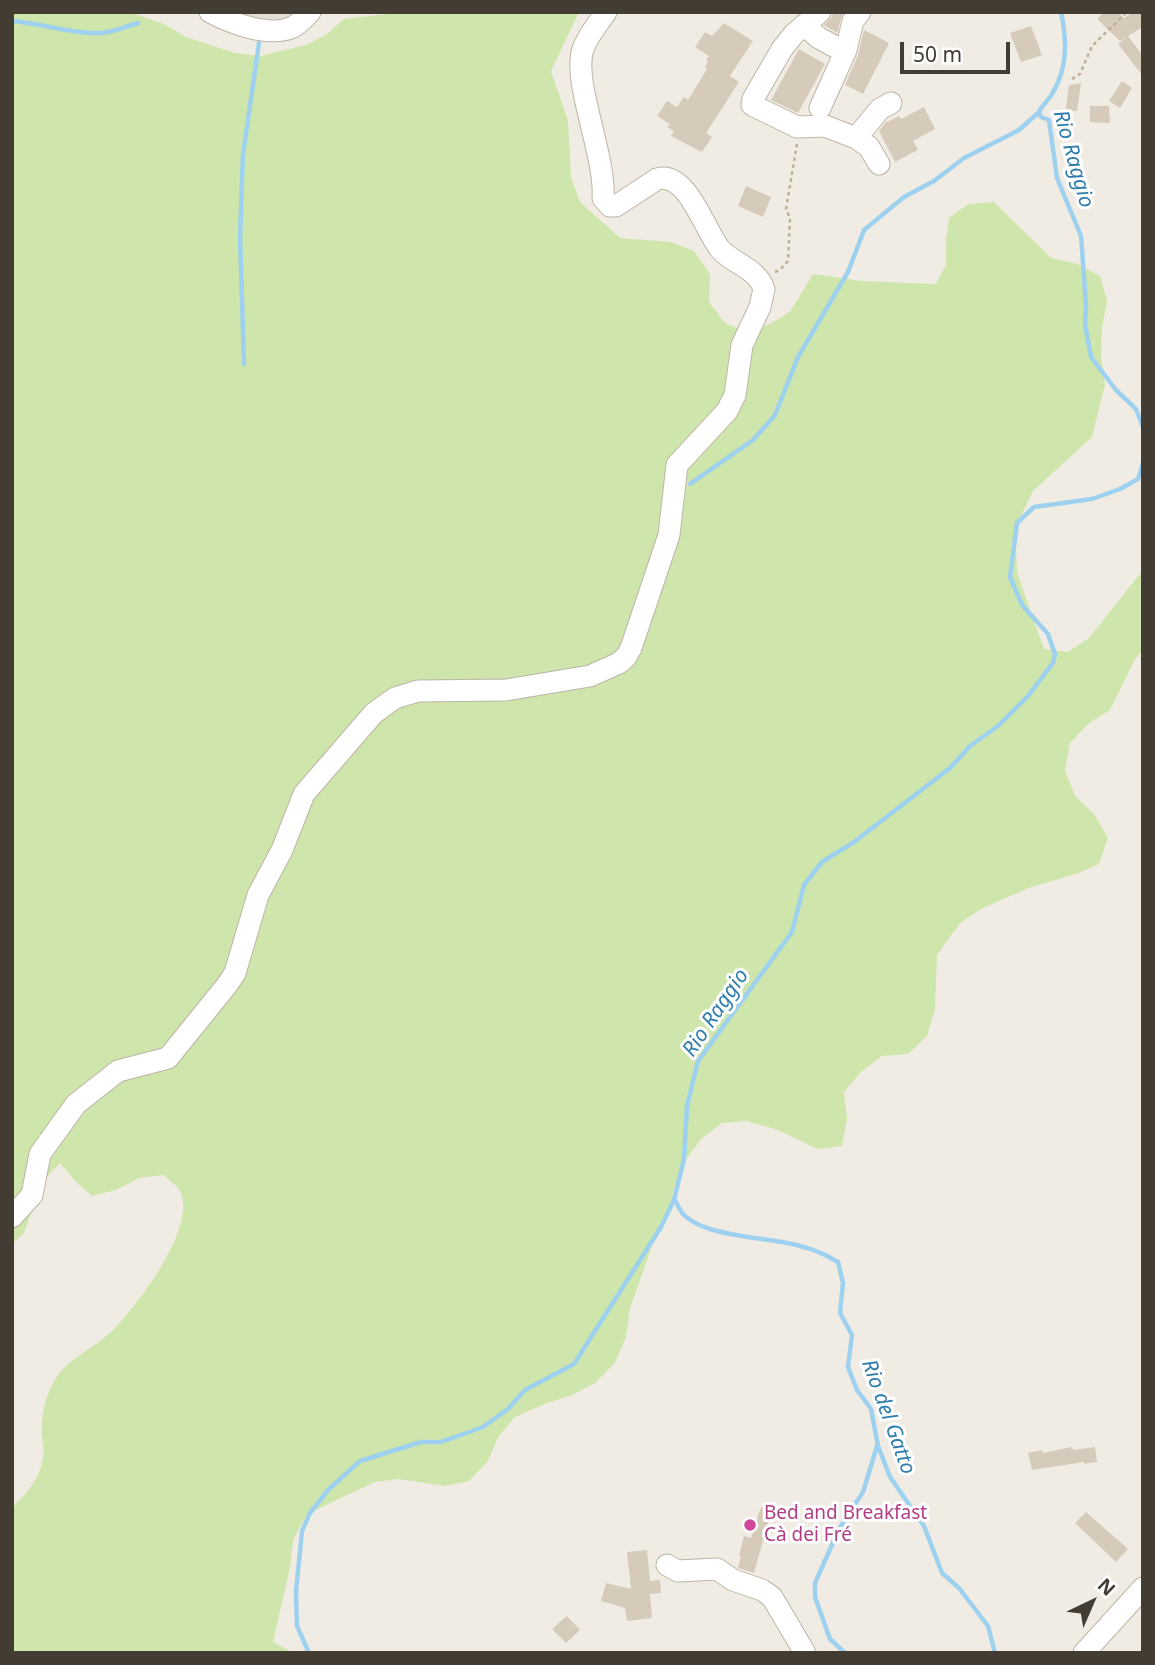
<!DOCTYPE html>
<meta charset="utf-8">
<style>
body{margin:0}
#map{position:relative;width:1155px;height:1665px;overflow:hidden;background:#f1ece3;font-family:"Noto Sans",sans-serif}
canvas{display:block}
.frame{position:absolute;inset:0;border:14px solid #433c33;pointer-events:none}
.north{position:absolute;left:1057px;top:1567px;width:70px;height:70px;-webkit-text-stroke:5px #fff;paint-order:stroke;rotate:44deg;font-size:19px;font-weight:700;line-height:28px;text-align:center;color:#433c33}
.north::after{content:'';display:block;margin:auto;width:24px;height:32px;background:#433c33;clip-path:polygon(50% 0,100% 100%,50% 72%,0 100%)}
.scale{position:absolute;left:900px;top:42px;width:110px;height:32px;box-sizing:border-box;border:4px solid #433c33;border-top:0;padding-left:9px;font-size:21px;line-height:24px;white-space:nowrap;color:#433c33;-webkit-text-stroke:5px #fff;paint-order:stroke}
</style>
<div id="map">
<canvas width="1155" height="1665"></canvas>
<div class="frame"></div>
<div class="north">N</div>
<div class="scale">50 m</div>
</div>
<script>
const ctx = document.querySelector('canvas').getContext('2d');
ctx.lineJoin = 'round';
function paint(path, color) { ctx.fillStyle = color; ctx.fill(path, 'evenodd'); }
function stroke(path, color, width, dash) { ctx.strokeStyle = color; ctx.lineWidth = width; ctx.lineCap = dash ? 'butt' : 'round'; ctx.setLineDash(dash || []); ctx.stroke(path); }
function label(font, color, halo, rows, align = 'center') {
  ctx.font = font + ' "Noto Sans",sans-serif'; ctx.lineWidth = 6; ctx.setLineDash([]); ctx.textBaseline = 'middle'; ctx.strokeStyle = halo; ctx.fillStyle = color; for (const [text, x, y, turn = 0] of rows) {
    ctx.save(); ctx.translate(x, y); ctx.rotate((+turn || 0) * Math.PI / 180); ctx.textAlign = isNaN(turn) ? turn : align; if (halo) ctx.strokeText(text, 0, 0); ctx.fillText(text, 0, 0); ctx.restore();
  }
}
paint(new Path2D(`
 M201,12H323L303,35L285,37Z`), '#e3ded8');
paint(new Path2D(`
 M12,12H129L164,24L186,37L235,53L260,56L306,45L327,34L344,19L402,12H579L551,71L568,121L571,177L580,202L620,238L671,242L694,251L710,274L709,302L725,323L748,333L770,324L790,312L813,274L862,281L936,284L946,265V241L949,218L968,204L994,202L1051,258L1077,264L1100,276L1107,301L1102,328L1101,356L1105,384L1092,437L1033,491L1020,518L1016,546L1017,573L1044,649L1068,652L1089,638L1143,570V650L1135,659L1110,710L1088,724L1070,743L1065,770L1075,796L1094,814L1108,838L1099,864L1076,874L1028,888L981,909L960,923L937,955L935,1009L927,1036L908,1054L882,1056L861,1072L844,1092L847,1119L842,1146L818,1149L775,1129L747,1121L722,1123L701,1139L685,1161L675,1185L669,1211L655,1238L630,1308L626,1337L615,1363L595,1383L572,1395L547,1403L515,1417L498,1437L488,1461L469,1481L445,1486L399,1479L375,1482L307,1514L293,1540L290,1567L273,1642L293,1653H12V1507C26,1495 40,1478 43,1459C44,1452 43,1444 42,1437C41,1416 44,1400 54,1381C66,1359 97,1347 114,1329C138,1305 200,1223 179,1189C175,1184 168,1179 163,1175L139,1178L116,1190L92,1196L75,1181L60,1163L42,1182L24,1233L12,1244Z`), '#cee6ab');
stroke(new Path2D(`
 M1061,12C1067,41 1068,68 1052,94C1048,101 1042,105 1039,112L1041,117L1049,120L1057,178L1081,236L1086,305L1085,324L1091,357L1116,390L1136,409L1143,427
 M12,21C42,23 70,34 100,33C112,33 126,26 138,23
 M244,364L240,237L243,154L259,43
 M690,484L753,440L775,415L798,357L848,272L864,230L904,197L934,181L964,158L1019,130L1039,112
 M675,1200C677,1205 680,1210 683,1214C703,1235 755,1237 782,1242C801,1245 822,1252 838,1262L843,1283L840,1313L852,1335L848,1367L857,1390L871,1409L878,1446L890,1477L924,1526L942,1573L959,1588L988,1626L995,1653
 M309,1653L297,1626L296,1592L302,1531L310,1513L328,1490L360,1461L421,1442H441L483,1427L508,1409L525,1390L574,1364L661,1227L674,1200L684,1159L687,1106L698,1061L792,932L804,885L822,862L854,842L950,768L970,746L998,726L1028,696L1053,663L1055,654L1048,634L1022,605L1010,577L1017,523L1034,507L1092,499L1120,489L1138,479L1143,463
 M845,1653L830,1639L815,1597V1583L839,1529L863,1492L877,1446`), '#9ed1ef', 4.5);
paint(new Path2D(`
 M833,12H843L837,33L824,25L832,17Z
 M1104,12H1118L1124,18L1134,12H1143V27L1128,36L1143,56V76L1118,44L1127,37L1120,41L1097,19Z
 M724,23L753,41L730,76L739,82L706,133L712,137L702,152L671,136L674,131L667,127L670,124L657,116L667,101L677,107L684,97L688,100L707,69L705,67L708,61L706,60L709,56L695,47L705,32L712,36Z
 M1031,26L1042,55L1021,62L1010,33Z
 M864,30L889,43L863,94L845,85L858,55Z
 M799,49L825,64L798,113L771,100Z
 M1122,81L1132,88L1120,108L1109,101Z
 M1081,83L1077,111L1066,110L1069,85Z
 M1090,106H1109L1110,123L1090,122Z
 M924,107L935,129L913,141L918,150L895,162L879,131L885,123L899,116L901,119Z
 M746,186L771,197L763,217L738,206Z
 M1072,1447L1073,1450L1095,1447L1097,1462L1084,1464V1462L1032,1470L1028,1453L1042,1450L1043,1453Z
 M761,1507L771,1512L754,1573L738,1568L741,1557L739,1556L744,1536L751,1538Z
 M1086,1512L1128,1549L1116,1562L1075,1523Z
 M647,1550L650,1581L660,1580L661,1593L650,1594L652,1618L627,1621L625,1608L601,1601L606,1583L631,1589L627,1552Z
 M567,1616L580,1630L566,1643L552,1629Z`), '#d6cabb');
const minor = new Path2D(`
 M210,12C231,23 269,38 293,27C299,24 305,17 310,12
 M820,12L794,34L782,49L753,99L752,105L797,127L825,126L856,138L869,147L879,164
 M804,25L819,38L845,52
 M820,108L846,50L853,21L860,12
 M856,138L880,109L891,103
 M12,1217L32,1195L40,1154L76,1104L118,1071L168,1058L227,985L235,973L258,895L282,850L304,794L374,713L395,698L418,691L506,690L590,676L619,663L626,657L631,648L669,535L677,465L727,411L735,395L742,345L760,307L764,289C757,268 733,264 720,249C705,231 687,170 657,179L616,206H610L603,198C606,155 572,82 583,49C588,35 598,24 606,12
 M667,1565L678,1571L717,1569L733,1580L762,1590L772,1597L805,1653
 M1084,1653L1143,1588`);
stroke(minor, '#bdb4a6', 23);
stroke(new Path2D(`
 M1072,79L1080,74L1092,46L1127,12
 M775,272L780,270L788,261L790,218L786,209L797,144`), '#beaf97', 2.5, [3.5, 3.5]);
stroke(minor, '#fff', 21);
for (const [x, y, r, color] of [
 [750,1525,7,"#d1479c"]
]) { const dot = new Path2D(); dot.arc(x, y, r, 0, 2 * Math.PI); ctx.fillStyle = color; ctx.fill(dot); stroke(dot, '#fff', 2.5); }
label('19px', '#b23c85', '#fff', [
 ["Bed and Breakfast",764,1514],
 ["Cà dei Fré",764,1536]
], 'left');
label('italic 21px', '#2e7dad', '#fff', [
 ["Rio Raggio",1073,159,74],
 ["Rio Raggio",716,1013,-56],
 ["Rio del Gatto",888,1417,70]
]);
</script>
